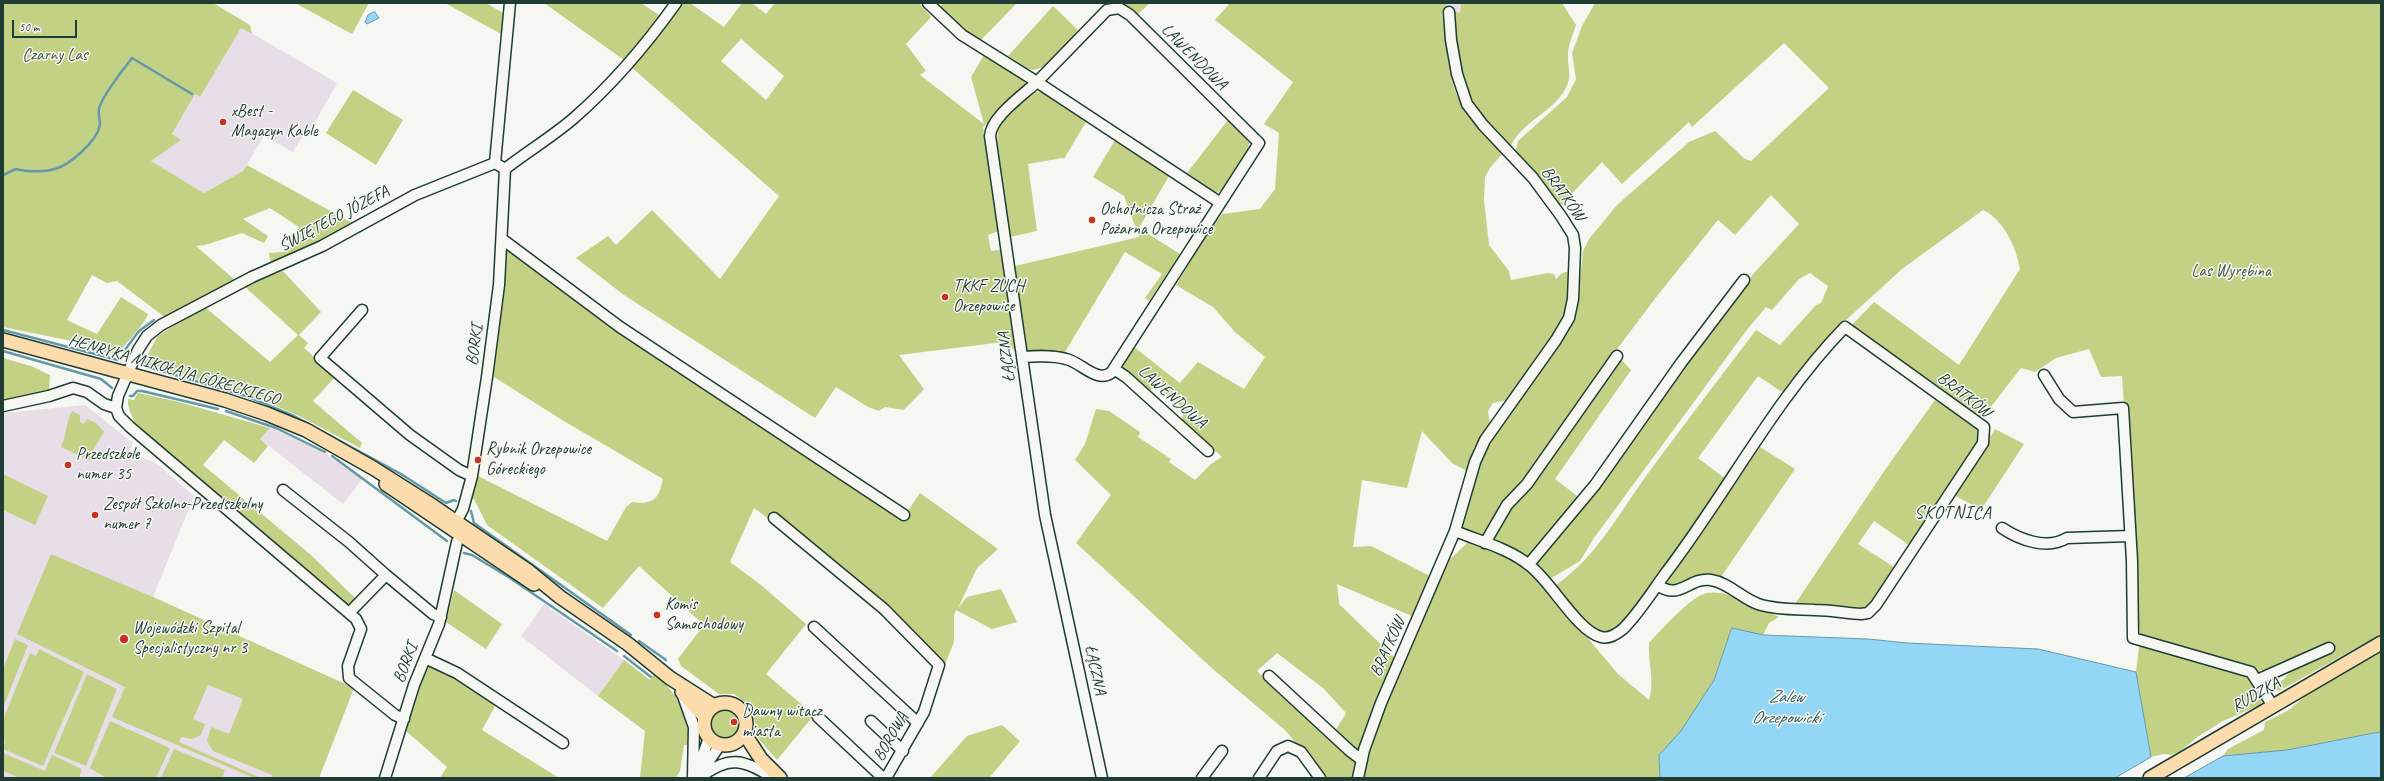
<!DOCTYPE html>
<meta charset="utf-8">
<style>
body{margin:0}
#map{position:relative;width:2384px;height:781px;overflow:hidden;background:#f6f6f2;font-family:Caveat,sans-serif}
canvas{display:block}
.frame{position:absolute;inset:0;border:4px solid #1f3d34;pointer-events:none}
.scale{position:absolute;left:12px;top:20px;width:65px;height:18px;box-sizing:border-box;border:2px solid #1f3d34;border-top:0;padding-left:5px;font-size:12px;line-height:14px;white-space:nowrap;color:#1f3d34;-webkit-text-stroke:3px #f6f6f2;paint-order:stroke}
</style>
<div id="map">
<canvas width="2384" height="781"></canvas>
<div class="frame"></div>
<div class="scale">50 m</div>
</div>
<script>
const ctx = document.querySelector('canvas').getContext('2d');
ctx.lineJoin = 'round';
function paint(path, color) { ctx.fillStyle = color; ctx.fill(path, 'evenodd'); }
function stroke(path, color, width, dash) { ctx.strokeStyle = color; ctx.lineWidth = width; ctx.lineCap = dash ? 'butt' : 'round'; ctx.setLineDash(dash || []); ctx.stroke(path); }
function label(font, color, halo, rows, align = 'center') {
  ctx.font = font + ' Caveat,sans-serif'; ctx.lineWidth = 3; ctx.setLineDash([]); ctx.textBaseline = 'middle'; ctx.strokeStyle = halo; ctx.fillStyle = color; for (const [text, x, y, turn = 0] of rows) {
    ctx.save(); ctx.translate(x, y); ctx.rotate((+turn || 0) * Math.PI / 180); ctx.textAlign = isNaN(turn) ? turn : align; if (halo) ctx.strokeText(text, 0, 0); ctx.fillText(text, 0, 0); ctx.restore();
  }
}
paint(new Path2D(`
 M1446,3H1461L1460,13L1447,8Z
 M241,27L337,83L313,126L306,131L293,152L264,136L243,171L204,193L151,161L181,140L172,134L195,94L200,97Z
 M85,405L133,443L129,452L157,464L194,496L153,597L354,688L319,778H3V416L4,413Z
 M270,428L317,448L362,479L343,504L260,439Z
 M544,604L624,660L598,696L521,636Z`), '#e7dee8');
paint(new Path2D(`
 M3,3H213L250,25L252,34L241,28L200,97L195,94L172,134L181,140L151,161L204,193L243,171L247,165L354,224L271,265L269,253L283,252L299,227L270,208L243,219L268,236L264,243L242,233L205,245L196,246L236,281L166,318L117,281L107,283L92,275L67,320L97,334L121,297L148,314C146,323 126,342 119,353H107L72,341L3,327Z
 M295,3H369L352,34Z
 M445,3H486L503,13L501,34Z
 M544,3H641L662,17L624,60Z
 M679,3H690L724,27L742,3H752L766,14L775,3H919L931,17L906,44L926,71L920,75L984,124L971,77L984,55L1023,77L1026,85L1024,89L983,127L1001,230L988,235L991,251L1004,249L1016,351L1003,342L899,355L924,389L904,410L885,407L879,411L868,407L836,387L815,418L624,295L576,258L608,236L616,245L652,210L720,279L779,196L631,67ZM741,39L784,76L766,100L721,61Z
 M943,3H1017L981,40L970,35L939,7Z
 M1118,3H1150L1136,16Z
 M1230,3H1446L1447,8L1442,14C1447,40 1447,70 1457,96C1466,117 1487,136 1502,154L1490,168L1485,177L1484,200L1489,245L1509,271L1511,280L1548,273L1554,274L1556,279L1562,273L1570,271L1569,301L1561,327L1508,400L1493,403L1488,411L1490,426L1474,447L1467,471L1452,463L1422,431L1407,488L1362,480L1353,547L1371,546L1432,577L1414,617L1337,584L1339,604L1396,659L1360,755L1334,733L1346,713L1323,688L1277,653L1257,671L1358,760L1353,778H1324L1286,731L1214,670L1076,543L1111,495L1075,460L1085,444L1096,409L1109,411L1140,432L1138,437L1171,459L1169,462L1195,480L1211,464L1222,457L1182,421L1183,408L1158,387L1147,391L1121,369L1134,347L1180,383L1198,362L1244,389L1265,357L1235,332L1213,307L1176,285L1189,264L1192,254L1222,214L1260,209L1275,189L1279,133L1264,124L1293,82L1215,20Z
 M1461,3H1562L1576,25C1573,34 1569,43 1568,52C1567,70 1574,76 1563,93C1549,114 1520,123 1510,148L1473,109L1461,78L1452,10L1460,13Z
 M1595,3H2381V634L2279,691L2271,686L2283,680L2289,673C2280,668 2270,673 2260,670L2257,678L2264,698L2260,705L2223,721L2199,736L2180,751L2171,755L2164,754L2151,757L2136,672L2140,639L2122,376L2101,377L2089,349L2056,358L2035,372L2021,368L1980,421L1850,327L1874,302L1959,365L2020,269C2016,247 2004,220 1983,210L1902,269L1845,321L1785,394L1758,376L1698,458L1727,480L1661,576L1618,629L1605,635L1590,627L1556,585C1595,558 1619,514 1646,476C1682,427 1719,379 1756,330L1780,345L1816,305L1821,303L1828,286L1810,273L1799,279L1772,310L1766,307L1746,331L1594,538L1580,561L1550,579L1538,566L1537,558L1586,504L1754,273L1799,224L1771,195L1735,235L1718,220L1657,296L1581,397L1481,538L1465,531L1462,527L1483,446L1565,336L1574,319L1577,310L1583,251L1589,239L1617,205L1689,142L1715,131L1745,159L1751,161L1829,88L1784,43L1692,127L1689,122L1622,184L1602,162L1561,205L1515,154L1518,141L1567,97L1576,79L1572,53L1582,26Z
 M1053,6L1078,30C1069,41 1045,75 1029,69C1022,66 1015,60 1008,56Z
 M353,90L403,120L376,165L326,133Z
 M1036,92H1042L1086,122L1064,159L1062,158L1028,164L1037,231L1010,237C1007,215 990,138 1001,122C1010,111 1025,101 1036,92Z
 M1228,120L1249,142L1248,154L1225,188L1218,192H1211L1187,173Z
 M1115,140L1169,176L1139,228L1180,254L1149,301L1145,298L1162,274L1125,252L1065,352L1025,355L1015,266L1139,237L1124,196L1093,177Z
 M505,245L904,517L920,493L998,549L977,568L958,608L967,597L1001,589L1017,622L992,629L956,610L954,615V642L944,667L897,617L890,606L881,598L862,587L754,508L730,562L761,585L806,624L766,674L814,715L777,760L758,738L752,708L734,694H719L681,666L678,659L704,625L639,566L603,608L487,525L474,499L471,498L478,476L607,541L626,507L632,502C653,505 659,499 663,479L562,420L491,375L504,285Z
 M283,271L321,312L299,335L308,343L304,348L336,376L313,401L362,443L360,448L299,416L253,396L149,365L145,359L158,336L181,321L182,317L205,307L270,362L298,335L244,286Z
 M1619,357L1631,370L1555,479L1580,498L1531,556L1523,557L1489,541L1495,528Z
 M3,358L31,366L50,375L49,391L3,402Z
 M138,393L179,402L270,428L260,439L268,446L254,463L224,440L203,465L311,555L357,600L352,605L344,604L136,427C133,416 127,409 128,399L134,400Z
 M1935,400L1981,429L1983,435L1912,547L1874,521L1858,544L1897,569L1874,604L1864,611L1793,607L1887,467Z
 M72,411L80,415V422L84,424L87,419L96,423L104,432L93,450L95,451L91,461L61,447C67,435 65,424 72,411Z
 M1995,429L2024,444L1981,510L1954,495Z
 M1760,447L1795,469L1721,577H1701L1671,587L1664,582Z
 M3,474L48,496L35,525L3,510Z
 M1469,541L1489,548L1532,572L1618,674L1649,700C1655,683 1648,661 1649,643C1661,630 1691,596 1707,593C1728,589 1761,608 1779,617L1769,623L1763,635L1732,628L1714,680L1681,731L1659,755L1660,778H1363L1377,725L1447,562Z
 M51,554L153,597L354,688L319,778H273L272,775L213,751L207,741L211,727L229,734L243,699L208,685L193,719L205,724L201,735L192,739L181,737L179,742L261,778H254L112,717L125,687L17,634Z
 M454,590L502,624L486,649L446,622Z
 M15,639L28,645L3,708V669Z
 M39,649L84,672L43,766L3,749L5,742L3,741V720L30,653L36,656Z
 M2381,652V732L2287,750L2223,756L2228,749L2264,730L2265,722L2289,710L2309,693Z
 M624,660L650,680L655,673C678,696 688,712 690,745H684L680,771L676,778H640L645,731L598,696Z
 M427,662L453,675L497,703L482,730L559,778H440L447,767L405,730Z
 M87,674L117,689L86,766L54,753Z
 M711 724a14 14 0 1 1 28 0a14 14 0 1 1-28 0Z
 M110,721L170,748L156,778H106L90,768Z
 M1002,725L1020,741L989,778H930L967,736Z
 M174,749L225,770L222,778H161Z
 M3,753L45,771L52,755L82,769L79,778H20L3,771Z`), '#c3d185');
const water = new Path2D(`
 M375,12L379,18L367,24L365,22L368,15Z
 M1732,628L1763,635L1868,639L1907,643L2038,649L2136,672L2151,757L2115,778H1660L1659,755L1681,731L1714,680Z
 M2381,732V778H2184L2223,756L2287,750Z`);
paint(water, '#94d6f6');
stroke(water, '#6599a8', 1);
stroke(new Path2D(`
 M3,175L16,169C26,172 45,172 55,169C70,165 97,141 100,125C100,120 98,114 99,109C101,98 124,68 132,58L192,94
 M3,330L118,360L127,355
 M3,351L101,379L112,388
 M124,355V351L139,331L154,320
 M144,360L148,367L246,396L294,416L401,474L446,503L454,500L456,501
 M130,396H133L137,391H142L218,409
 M226,411L276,428L325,452
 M332,456L447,541
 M471,511L474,523L631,635
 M464,553L472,555L510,578L617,651
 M639,641L666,660
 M624,656L651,677`), '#6599a8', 2.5);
const minor = new Path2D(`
 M928,3L962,35L1037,82C1023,95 991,117 990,136L1045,515L1102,778
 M495,163L510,3
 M505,169C528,151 552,137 574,118C613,84 646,45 676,3
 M502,239L620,327L904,515
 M362,310L320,358L410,435L459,470L472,476
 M1023,357C1037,356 1053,355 1066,359C1081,362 1096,383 1111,373L1259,143L1130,15L1119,8L1107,10L1037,82L1219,202
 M1114,369L1126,377L1208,451
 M2044,375L2059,399L2073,412L2123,408L2132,561L2133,638L2251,672L2273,706
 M3,406L49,396L73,388L87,392L104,404L116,408L118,396L138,350L147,336L161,325L252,277L322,246L415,195L495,163L505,169
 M116,408L119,416L130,427L356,619L361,629L348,666L349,678L395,715L404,719
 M283,490L349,542L386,575
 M774,518L884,609L939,665L924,712L886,778
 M453,528L463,509L472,476L487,377L499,285L505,169
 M2002,528C2020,540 2047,550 2067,538L2130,536
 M1455,531C1479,541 1508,548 1529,565C1551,581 1577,631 1601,637C1608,639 1617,634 1623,629C1639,613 1652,592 1665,574C1727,493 1774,400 1845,327L1984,427L1983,443L1876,605L1868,613L1861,614C1846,613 1830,610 1815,610C1796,609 1779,610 1761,605C1743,600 1730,583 1711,580C1688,577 1681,601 1657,585
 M1485,543L1507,505L1527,484L1617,356
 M1529,564L1595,485L1681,363L1744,280
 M349,613L386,575L433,614L441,617
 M814,627L918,723
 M425,658L457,673L563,743
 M1269,676L1350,751L1362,760
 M2257,680L2329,648
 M683,696L694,727L693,778
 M818,717L883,778
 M871,721L903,751
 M702,771L720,745
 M696,774L709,738
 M385,778L414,685L439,624L457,542L464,529
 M699,778C730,754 743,760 774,778
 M1202,778L1222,751
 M1259,778L1277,751L1288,746L1301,752L1320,778
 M1358,778L1364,750L1381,703L1455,531L1475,462L1485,440L1556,340L1569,318L1573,299L1575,248L1573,235L1561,216L1533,178L1483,125L1467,104L1457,74L1451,40L1449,12`);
const major = new Path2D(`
 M3,340L225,400L267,414L306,430L373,468L433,506L527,570L560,597L628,644L670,678L714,706
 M386,484L534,584
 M682,692L705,717
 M704 724a21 21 0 1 1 42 0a21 21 0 1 1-42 0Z
 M744,733L761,759L780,778
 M2150,778L2381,643`);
stroke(minor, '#1f3d34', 13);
stroke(major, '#1f3d34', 16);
stroke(minor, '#f6f6f2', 10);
stroke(major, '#fcdcac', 13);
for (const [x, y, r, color] of [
 [223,122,4,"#c8321e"],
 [1092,220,4,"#c8321e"],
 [945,297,4,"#c8321e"],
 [478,460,4,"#c8321e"],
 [68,465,4,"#c8321e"],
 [95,515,4,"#c8321e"],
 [657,615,4,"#c8321e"],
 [124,639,5,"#c8321e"],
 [734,722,4,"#c8321e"]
]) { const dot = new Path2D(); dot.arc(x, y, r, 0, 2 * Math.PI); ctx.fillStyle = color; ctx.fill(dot); stroke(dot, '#f6f6f2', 1.5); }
label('17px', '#405b44', '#f6f6f2', [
 ["Czarny Las",55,56],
 ["Las Wyrębina",2231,272]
]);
label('17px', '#1f3d34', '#f6f6f2', [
 ["LAWENDOWA",1194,57,45],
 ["BRATKÓW",1563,194,54],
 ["ŚWIĘTEGO JÓZEFA",334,219,-28],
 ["BORKI",475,345,-82],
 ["ŁĄCZNA",1007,357,-97],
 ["HENRYKA MIKOŁAJA GÓRECKIEGO",174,370,16],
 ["BRATKÓW",1964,395,38],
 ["LAWENDOWA",1172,397,42],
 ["BRATKÓW",1388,647,-66],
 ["BORKI",406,663,-69],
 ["ŁĄCZNA",1095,670,78],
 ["RUDZKA",2256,695,-30],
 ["BOROWA",891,737,-60]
]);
label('17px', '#1f3d34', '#f6f6f2', [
 ["xBest -",231,112],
 ["Magazyn Kable",231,132],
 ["Ochotnicza Straż",1100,210],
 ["Pożarna Orzepowice",1100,230],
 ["TKKF ZUCH",953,287],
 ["Orzepowice",953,307],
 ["Rybnik Orzepowice",486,450],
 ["Góreckiego",486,470],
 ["Przedszkole",76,455],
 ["numer 35",76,475],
 ["Zespół Szkolno-Przedszkolny",103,505],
 ["numer 7",103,525],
 ["Komis",665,605],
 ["Samochodowy",665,625],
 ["Wojewódzki Szpital",133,629],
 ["Specjalistyczny nr 3",133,649],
 ["Dawny witacz",742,712],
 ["miasta",742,732]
], 'left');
ctx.letterSpacing = '1px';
label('18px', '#1f3d34', '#f6f6f2', [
 ["SKOTNICA",1953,513]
]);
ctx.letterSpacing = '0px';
label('italic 18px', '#365c5b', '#f6f6f2', [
 ["Zalew",1786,697],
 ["Orzepowicki",1786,718]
]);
</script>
